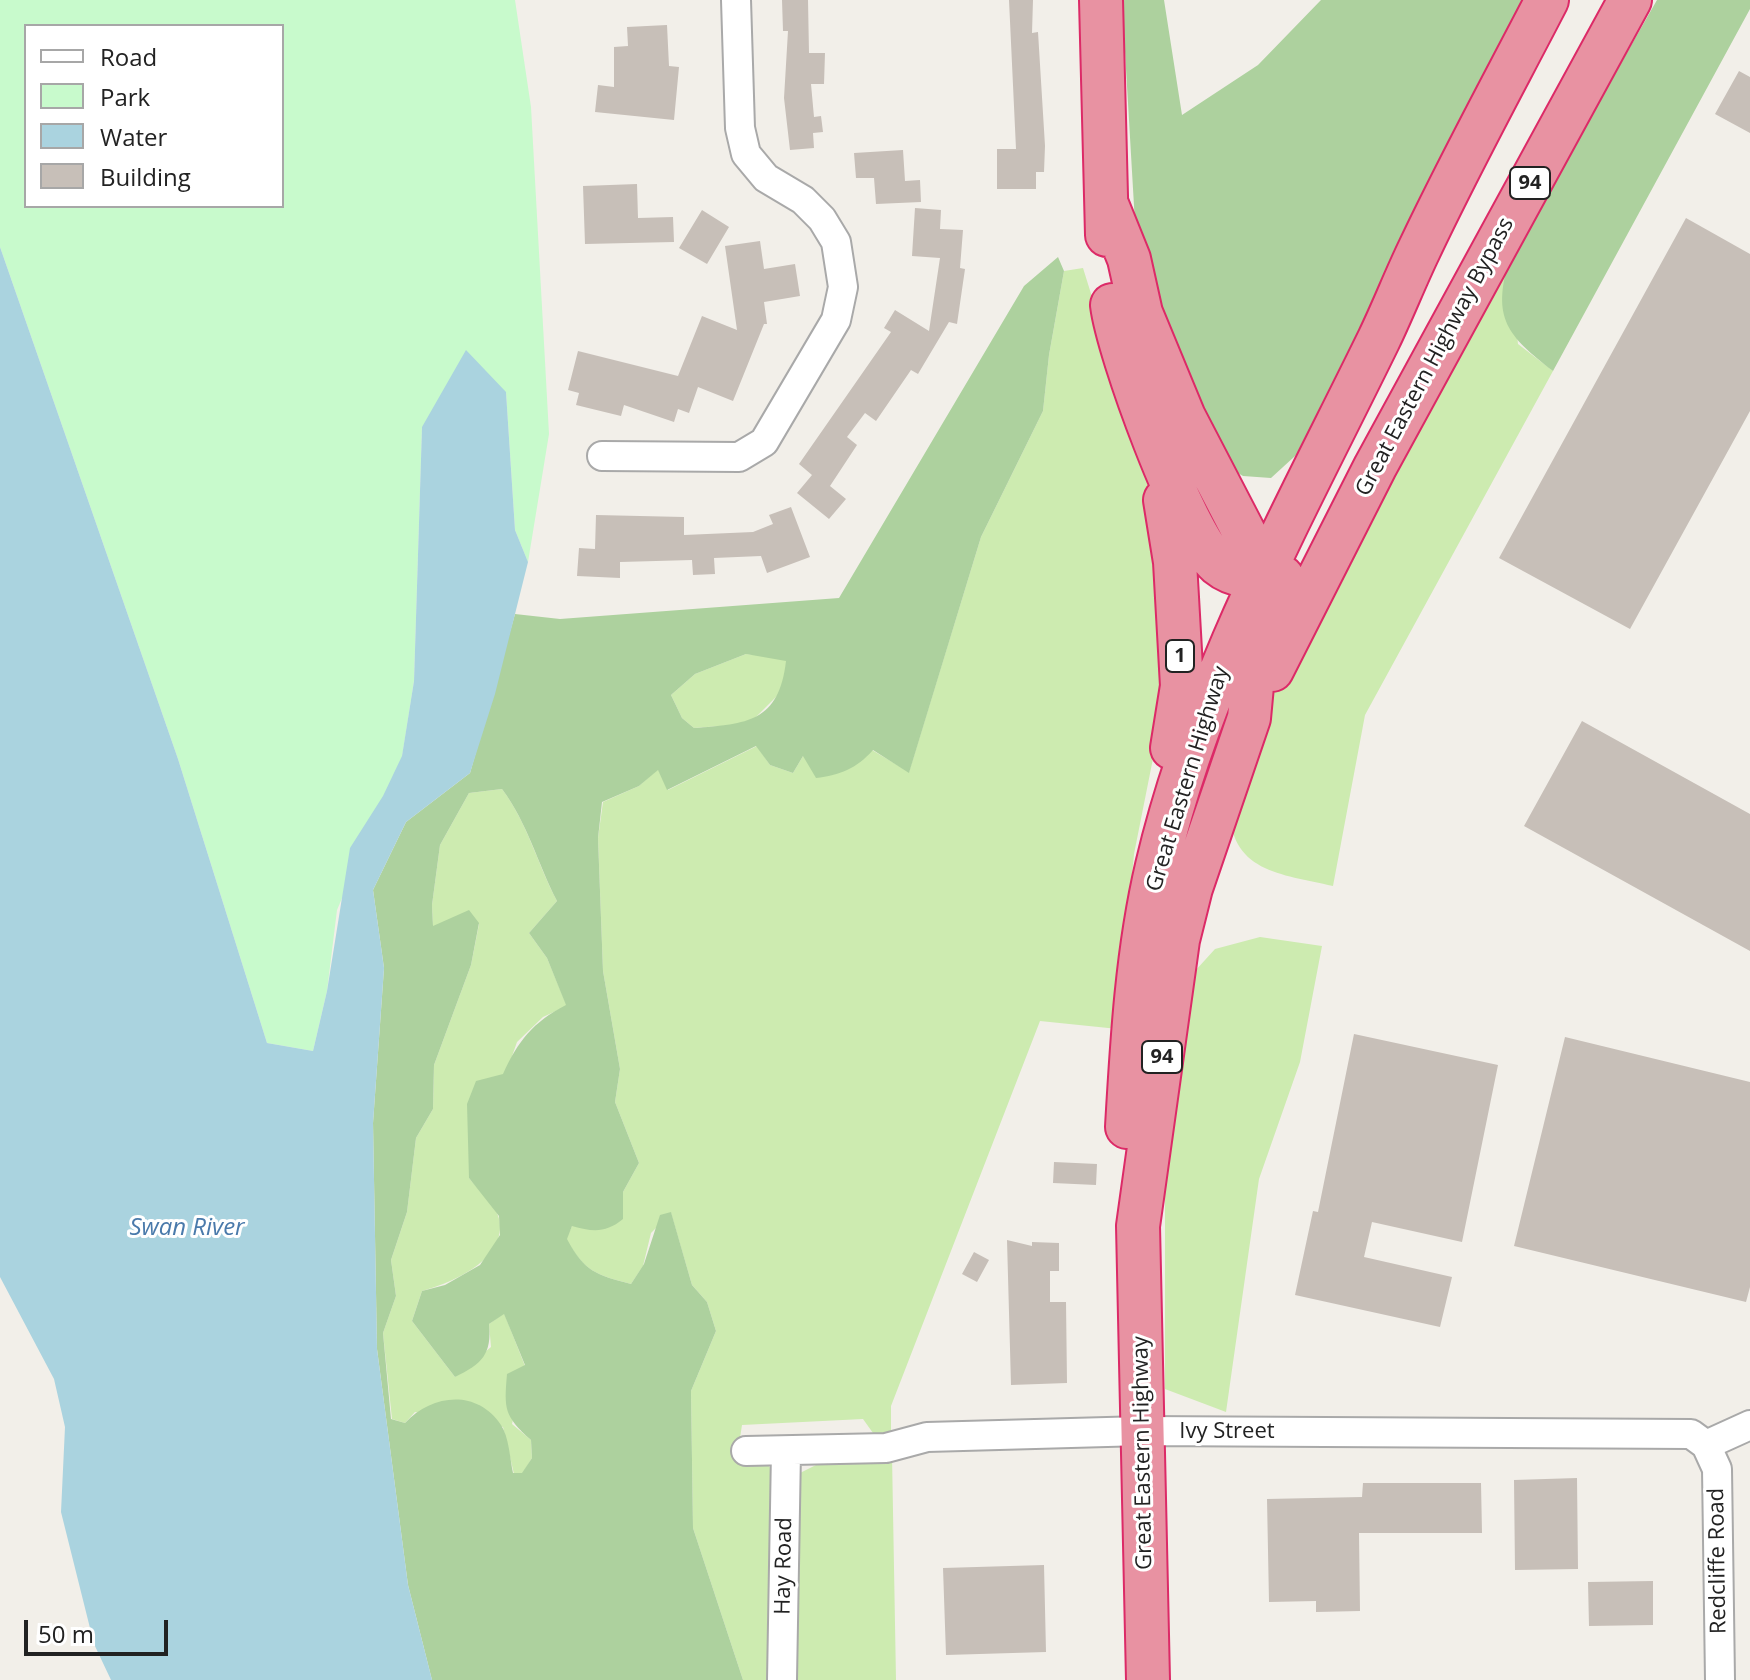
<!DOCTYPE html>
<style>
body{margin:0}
#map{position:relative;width:1750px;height:1680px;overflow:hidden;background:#f2efe9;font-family:"Open Sans",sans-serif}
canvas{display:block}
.legend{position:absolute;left:24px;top:24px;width:260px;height:184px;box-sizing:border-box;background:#fff;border:2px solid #a7a7a7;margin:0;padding:10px 14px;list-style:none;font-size:24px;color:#222}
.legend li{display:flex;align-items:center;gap:16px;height:40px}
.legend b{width:40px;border:2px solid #a7a7a7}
.scale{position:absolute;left:24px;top:1620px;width:144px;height:36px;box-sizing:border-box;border:4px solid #222;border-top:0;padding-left:10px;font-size:24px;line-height:28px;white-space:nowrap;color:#222;-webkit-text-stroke:6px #fff;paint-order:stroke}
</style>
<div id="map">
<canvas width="1750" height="1680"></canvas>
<ul class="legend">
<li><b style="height:10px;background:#fff"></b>Road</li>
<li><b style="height:22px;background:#c8facc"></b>Park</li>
<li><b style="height:22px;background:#aad3df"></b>Water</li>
<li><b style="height:22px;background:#c7bfb8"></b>Building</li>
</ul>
<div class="scale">50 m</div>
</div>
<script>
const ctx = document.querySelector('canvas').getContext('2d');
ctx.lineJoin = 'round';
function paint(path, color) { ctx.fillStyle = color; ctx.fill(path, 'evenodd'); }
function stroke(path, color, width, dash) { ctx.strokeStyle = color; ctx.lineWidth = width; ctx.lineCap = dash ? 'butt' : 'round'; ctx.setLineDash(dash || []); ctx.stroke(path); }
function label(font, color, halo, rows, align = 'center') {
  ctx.font = font + ' "Open Sans",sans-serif'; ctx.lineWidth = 6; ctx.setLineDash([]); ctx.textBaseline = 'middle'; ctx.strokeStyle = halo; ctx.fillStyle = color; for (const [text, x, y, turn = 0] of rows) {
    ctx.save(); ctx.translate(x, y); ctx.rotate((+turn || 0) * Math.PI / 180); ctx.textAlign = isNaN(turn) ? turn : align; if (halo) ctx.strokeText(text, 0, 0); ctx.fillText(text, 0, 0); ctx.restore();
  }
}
paint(new Path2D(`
 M1509,260L1518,344L1553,371L1365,715L1333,886C1281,874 1228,872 1230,805L1284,661Z
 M1083,268L1145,467L1166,572L1169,678L1134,854L1118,1029L1040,1021L891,1406V1434L873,1433L863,1419L742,1425L737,1457L762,1460L775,1472V1680H743L693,1528L691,1391L716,1331L707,1302L692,1285L671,1213L651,1233L643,1266L631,1284C596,1275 584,1271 566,1239L572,1226L623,1192L639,1163L615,1102L620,1069L603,971L598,838L603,802L639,786L658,769L668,790L757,746L770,765L793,773L803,756L872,750L909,772L981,537L1043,411L1049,355L1064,271Z
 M746,654L787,658L783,690L749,724L694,728L682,718L671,695L695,674Z
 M502,789C528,824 537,863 557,901L529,933L547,958L567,1006L543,1017L517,1042L469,1178C478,1189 497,1206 499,1219C508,1259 452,1283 422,1291L412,1321L455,1377L491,1347L489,1324L504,1313L525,1366L512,1424L531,1440L532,1458L523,1473L514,1474L503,1427L415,1412L405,1423L392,1419L383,1333L396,1296L391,1260L407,1212L416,1138L433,1109L434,1065L471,965L479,924L433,926L432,905L440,845L469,793Z
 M1260,937L1322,946L1300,1062L1259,1179L1226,1412L1165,1389V1191L1185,982L1215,949Z
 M892,1455L896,1680H796L800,1473L832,1457Z`), '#cdebb0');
paint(new Path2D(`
 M1122,0H1164L1182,115L1258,65L1321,0H1533L1306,446L1271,478L1243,476L1218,461L1160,329L1135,223Z
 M1657,0H1750V9L1553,371C1507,335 1492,319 1509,260Z
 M1058,257L1064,271L1049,355L1043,411L981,537L909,773L873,750C856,769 840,775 816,778L803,756L793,773L770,765L756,746L667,790L658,770L639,786L602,802L598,838L603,971L620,1069L615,1102L639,1163L623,1192V1219C606,1233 593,1232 572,1226L567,1239C584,1271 596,1275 631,1284L644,1264L660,1215L671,1212L692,1285L707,1302L716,1331L691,1391L693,1528L743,1680H432L408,1585L377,1349L373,1123L384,968L373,890L406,822L470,773L515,614L560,619L839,598L1024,286ZM746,654L786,661C779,722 747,724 694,728L682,718L671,695L695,674ZM502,789C528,824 537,862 557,901L529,933L547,958L566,1005C533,1022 518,1041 503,1074L476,1081L467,1104L469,1178L499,1216L500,1235L480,1265L445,1285L422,1291L412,1321L455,1377C482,1364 492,1354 489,1324L504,1314L525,1365L507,1374C504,1409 504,1416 531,1440L532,1458L522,1473H513C510,1459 509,1437 501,1425C477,1389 432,1394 405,1423L391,1419L383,1333L396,1296L391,1260L407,1212L416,1138L433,1109L434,1065L471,965L479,923L469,910L433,926L432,905L440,845L469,793Z`), '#add19e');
paint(new Path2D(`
 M0,0H515L531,107L549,434L528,562L515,530L506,392L422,427L414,681L402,757L337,910L327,991L313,1051L267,1043L178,759L0,247ZM26,26H282V206H26Z`), '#c8facc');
paint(new Path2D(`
 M0,247L178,759L267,1043L313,1051L327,991L350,848L383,796L402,756L414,681L422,427L466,350L506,392L515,530L528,562L495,694L470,773L406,822L373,890L384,968L373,1123L377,1349L408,1585L432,1680H111L94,1644L61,1512L65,1427L54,1379L0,1277Z`), '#aad3df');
paint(new Path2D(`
 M782,0H808L809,53H825L824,84H811L814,117L821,116L823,132L813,133L814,148L790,150L784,98L788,31H783Z
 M1009,0H1033L1032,33L1038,32L1045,146L1044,172H1036V189H997V149H1016Z
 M667,25L669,66L679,67L674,120L595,112L598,85L614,87V47L628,46L627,27Z
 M1739,71L1750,77V133L1715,114Z
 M903,150L905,181L920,180L921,202L876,204L874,178H856L854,153Z
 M637,184L638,218L673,217L674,242L585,244L583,186Z
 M915,208L941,210L940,229L963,230L960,268L965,269L957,324L949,322L918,374L911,370L876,421L865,413L847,437L857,445L830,486L846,499L829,519L797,493L812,475L799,464L891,332L884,328L895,310L929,331L940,258L912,256Z
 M702,210L729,227L707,264L679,248Z
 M1686,218L1750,254V411L1630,629L1499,558Z
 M760,241L764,269L795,264L800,296L764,302L767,324H764L733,401L698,387L689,413L678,409L674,422L624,405L621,416L576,405L579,393L568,390L578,351L678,376L702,316L737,330L725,246Z
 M791,507L810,557L767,573L761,556L714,558L715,574L693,575L692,560L620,562V578L577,576L579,548L595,549L596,515L684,517V535L753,532L773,524L769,515Z
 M1582,721L1750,814V951L1524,826Z
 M1354,1034L1498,1065L1462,1242L1372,1222L1364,1257L1452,1277L1440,1327L1295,1295L1313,1211L1318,1212Z
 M1565,1037L1750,1082V1287L1746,1302L1514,1246Z
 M1054,1162L1097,1164L1096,1185L1053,1183Z
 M1007,1240L1032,1246V1242L1059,1243V1271H1050V1302H1066L1067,1383L1011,1385Z
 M974,1252L989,1260L977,1282L962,1274Z
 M1577,1478L1578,1569L1515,1570L1514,1480Z
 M1363,1483H1481L1482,1533H1359L1360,1611L1316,1612V1601L1269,1602L1267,1499L1362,1497Z
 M1044,1565L1046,1652L946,1655L943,1568Z
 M1653,1581V1625L1589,1626L1588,1582Z`), '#c7bfb8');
const minor = new Path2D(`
 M602,456L739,457L764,442L836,320L843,287L836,242L822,219L803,200L766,178L746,154L740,128L736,0
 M1706,1445L1750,1425
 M746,1451L886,1448L927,1437L1143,1431L1691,1434L1706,1445L1717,1469L1720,1680
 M782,1680L786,1451`);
const highway = new Path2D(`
 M1101,0L1107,235
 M1108,207L1129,259L1141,313L1184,417L1250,544L1266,601L1267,620L1253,675L1249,718L1191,888L1178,940L1138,1226L1148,1680
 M1112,305C1118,353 1184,534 1218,564C1236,579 1260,578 1282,577
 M1165,500L1175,562L1182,686L1172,748
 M1272,670L1375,467L1630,0
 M1127,1127C1132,1040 1137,951 1157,866C1201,678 1295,511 1379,339C1393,310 1405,279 1419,250C1459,165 1504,83 1547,0`);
stroke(minor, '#a9a9a9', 32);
stroke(highway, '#dc2a67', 46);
stroke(minor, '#fff', 28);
stroke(highway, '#e892a2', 42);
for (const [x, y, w] of [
 [1530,183,40],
 [1180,656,28],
 [1162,1057,40]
]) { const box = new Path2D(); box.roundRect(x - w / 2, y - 16, w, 32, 6); ctx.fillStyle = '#fff'; ctx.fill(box); stroke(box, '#222', 2); }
label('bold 20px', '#222', null, [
 ["94",1530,183],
 ["1",1180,656],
 ["94",1162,1057]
]);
label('22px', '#222', '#fff', [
 ["Great Eastern Highway Bypass",1435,357,-62],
 ["Great Eastern Highway",1188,779,-73],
 ["Ivy Street",1227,1432],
 ["Great Eastern Highway",1143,1453,-91],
 ["Redcliffe Road",1718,1561,-91],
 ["Hay Road",784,1566,-89]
]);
label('italic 24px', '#4a7aab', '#fff', [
 ["Swan River",187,1228]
]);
</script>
